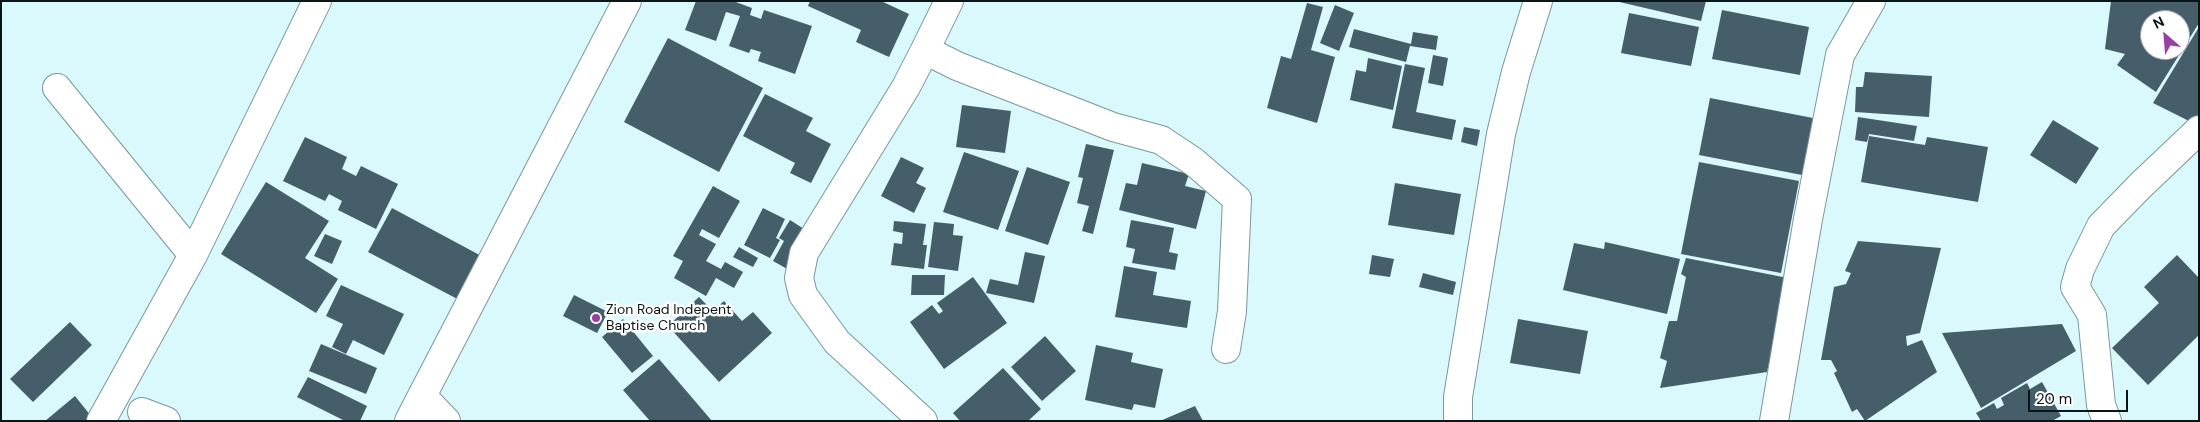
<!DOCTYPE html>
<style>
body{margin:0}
#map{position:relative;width:2200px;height:422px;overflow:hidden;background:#d9f9fc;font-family:"DM Sans",sans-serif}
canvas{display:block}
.frame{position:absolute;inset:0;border:2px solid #091516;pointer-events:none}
.north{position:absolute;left:2140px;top:10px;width:50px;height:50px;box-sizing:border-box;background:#fff;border:1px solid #9da1a2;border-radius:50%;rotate:333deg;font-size:14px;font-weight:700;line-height:20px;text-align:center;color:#091516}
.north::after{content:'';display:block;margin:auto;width:18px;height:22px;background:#9b3da6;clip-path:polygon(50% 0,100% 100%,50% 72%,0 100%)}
.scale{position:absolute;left:2028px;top:390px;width:100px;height:22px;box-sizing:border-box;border:2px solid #091516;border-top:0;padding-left:6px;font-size:15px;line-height:18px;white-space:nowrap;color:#091516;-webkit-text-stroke:4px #fff;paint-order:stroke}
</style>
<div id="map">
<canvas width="2200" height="422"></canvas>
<div class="frame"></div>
<div class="north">N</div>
<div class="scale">20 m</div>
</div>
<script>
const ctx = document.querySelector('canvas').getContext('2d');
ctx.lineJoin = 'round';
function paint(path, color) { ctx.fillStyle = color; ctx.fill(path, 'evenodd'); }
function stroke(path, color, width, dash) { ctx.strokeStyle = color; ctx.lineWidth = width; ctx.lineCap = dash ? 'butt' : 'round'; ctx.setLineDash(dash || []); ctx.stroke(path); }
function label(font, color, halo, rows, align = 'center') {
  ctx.font = font + ' "DM Sans",sans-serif'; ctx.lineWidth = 5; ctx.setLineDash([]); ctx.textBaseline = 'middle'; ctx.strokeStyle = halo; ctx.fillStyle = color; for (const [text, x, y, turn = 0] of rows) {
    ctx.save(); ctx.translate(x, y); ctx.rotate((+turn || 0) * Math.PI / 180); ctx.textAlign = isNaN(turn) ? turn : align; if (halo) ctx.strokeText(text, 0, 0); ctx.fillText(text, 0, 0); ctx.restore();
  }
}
paint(new Path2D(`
 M696,1H733L752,8L750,15L761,19L764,10L812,26L795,74L758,61L761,52L751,49L749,53L729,46L740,16L726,12L716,41L685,30Z
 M810,1H881L909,14L889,57L856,42L861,30L808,6Z
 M1615,1H1706L1701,21Z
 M2111,1H2199V23L2156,92L2117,65L2125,54L2105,49ZM2150,20H2180V50H2150Z
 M1307,3L1323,7L1311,50L1335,57L1317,123L1267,108L1281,56L1291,59Z
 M1335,5L1354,13L1339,51L1320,43Z
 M1722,10L1809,27L1800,75L1712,59Z
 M1629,13L1699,27L1691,66L1621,53Z
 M2199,27V117L2195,124L2153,103Z
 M1354,29L1411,44L1413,32L1438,36L1436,50L1410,46L1406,62L1349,47Z
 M668,38L763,88L719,172L624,122Z
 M1433,55L1448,58L1443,86L1428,83Z
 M1368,58L1402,66L1393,110L1350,100L1356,70L1366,72Z
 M1405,64L1425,68L1416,112L1456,120L1452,140L1392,128Z
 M1865,72L1932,76L1929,117L1855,112L1856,87H1863Z
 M765,94L813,118L806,131L831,144L811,183L790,173L795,163L743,136Z
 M1710,98L1813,118L1802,175L1699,155Z
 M962,105L1011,111L1005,153L956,147Z
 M1858,117L1917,126L1914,141L1869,134L1867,142L1855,140Z
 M2053,120L2099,148L2076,184L2030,155Z
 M1464,127L1480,130L1477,146L1461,142Z
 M1869,136L1925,145L1927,137L1988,147L1978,202L1861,182Z
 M305,137L347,157L342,169L356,176L361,166L398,184L376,229L338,210L342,201L329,194L325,201L283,181Z
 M1086,144L1114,150L1093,234L1082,231L1089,206L1077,203L1083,178L1078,177Z
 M964,152L1019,171L998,230L943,212Z
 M901,157L924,168L916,183L926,188L914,213L881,196Z
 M1699,162L1799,181L1781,273L1681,254Z
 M1142,163L1189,174L1185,186L1206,191L1196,229L1119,210L1126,183L1137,185Z
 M1027,167L1070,182L1048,245L1005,231Z
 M266,182L329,221L305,258L338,279L316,313L221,254Z
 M1395,183L1461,194L1454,235L1388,225Z
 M713,186L740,201L719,238L702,229L699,235L716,244L706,261L721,269L725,262L743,272L734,288L716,278L706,296L674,278L683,261L673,256Z
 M392,208L487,259L465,303L368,252Z
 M763,208L785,219L776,238L780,240L770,258L744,245Z
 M790,220L804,229L789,270L773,261L784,241L779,238Z
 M1131,220L1174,228L1169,252L1178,254L1175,270L1132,263L1135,249L1126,247Z
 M894,221L926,224L923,245H927L924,269L891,265L894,243L902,244L903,233L893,231Z
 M934,222L954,224L953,235L963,236L958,271L928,267Z
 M325,234L342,241L332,264L314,256Z
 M1858,241L1941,248L1920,333L1906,336L1907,346L1922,340L1937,372L1865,421L1857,409L1852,412L1834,373L1837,371L1831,360H1821L1834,287L1846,284L1851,273L1845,271Z
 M1605,242L1680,259L1667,314L1563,290L1574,243L1604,249Z
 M739,247L758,258L753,267L733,257Z
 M1025,252L1045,256L1034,303L986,293L990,279L1018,285Z
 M1372,255L1394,259L1390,277L1369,274Z
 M2177,255L2199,278V335L2148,385L2112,348L2159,303L2144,287Z
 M1686,258L1788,278L1767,372L1660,388L1667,361L1660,358L1669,321H1677L1686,277L1681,274Z
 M1124,266L1157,272L1153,295L1191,301L1187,328L1115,317Z
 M1423,273L1456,282L1453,295L1419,287Z
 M912,275H945L944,295H911Z
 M973,277L1007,323L944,369L910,322L932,305L939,314L943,311L937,303Z
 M341,285L404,314L384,355L353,340L346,354L332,347L343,324L326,316Z
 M574,295L608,312L597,333L563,316Z
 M699,297L713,311L724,301L742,321L753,312L772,333L719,382L668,326Z
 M623,319L653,356L632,373L602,337Z
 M1518,319L1588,331L1580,374L1510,363Z
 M70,322L92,345L33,402L10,379Z
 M2062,324L2076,351L1981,408L1942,333Z
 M1045,336L1076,371L1042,401L1011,367Z
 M321,344L377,368L366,394L309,371Z
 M1096,345L1133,353L1131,362L1163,369L1155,408L1134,404L1132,410L1085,400Z
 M659,359L712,421H650L623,390Z
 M1003,368L1041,409L1028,421H960L953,413Z
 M308,377L367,406L360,421H345L297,397Z
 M2042,382L2061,416L2052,421H1981L1976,413L1994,403L1997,409L2004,405L2001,398L2027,383L2030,389Z
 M75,396L95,421H45Z
 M1195,406L1203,421H1160Z`), '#465e69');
const minor = new Path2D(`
 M925,50L949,1
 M57,88L193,255
 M423,397L446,421
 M142,412L166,421
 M101,421L193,255L317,1
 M409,421L627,1
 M923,421L837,342L803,295L799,278L804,253L906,87L925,50L957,66L1113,127L1161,140L1194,162L1237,199L1232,311L1226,349
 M1458,421V397L1501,134L1516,72L1538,1
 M1774,421L1808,219L1840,55L1871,1
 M2107,421L2101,405L2092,315L2075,287L2080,269L2101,226L2140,186L2199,130`);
stroke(minor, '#7a989b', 30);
stroke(minor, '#fff', 28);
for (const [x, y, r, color] of [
 [596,318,5,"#9b3da6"]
]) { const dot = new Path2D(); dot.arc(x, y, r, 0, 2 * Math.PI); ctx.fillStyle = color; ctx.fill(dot); stroke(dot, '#fff', 2); }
label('14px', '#091516', '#fff', [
 ["Zion Road Indepent",606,310],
 ["Baptise Church",606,326]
], 'left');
</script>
